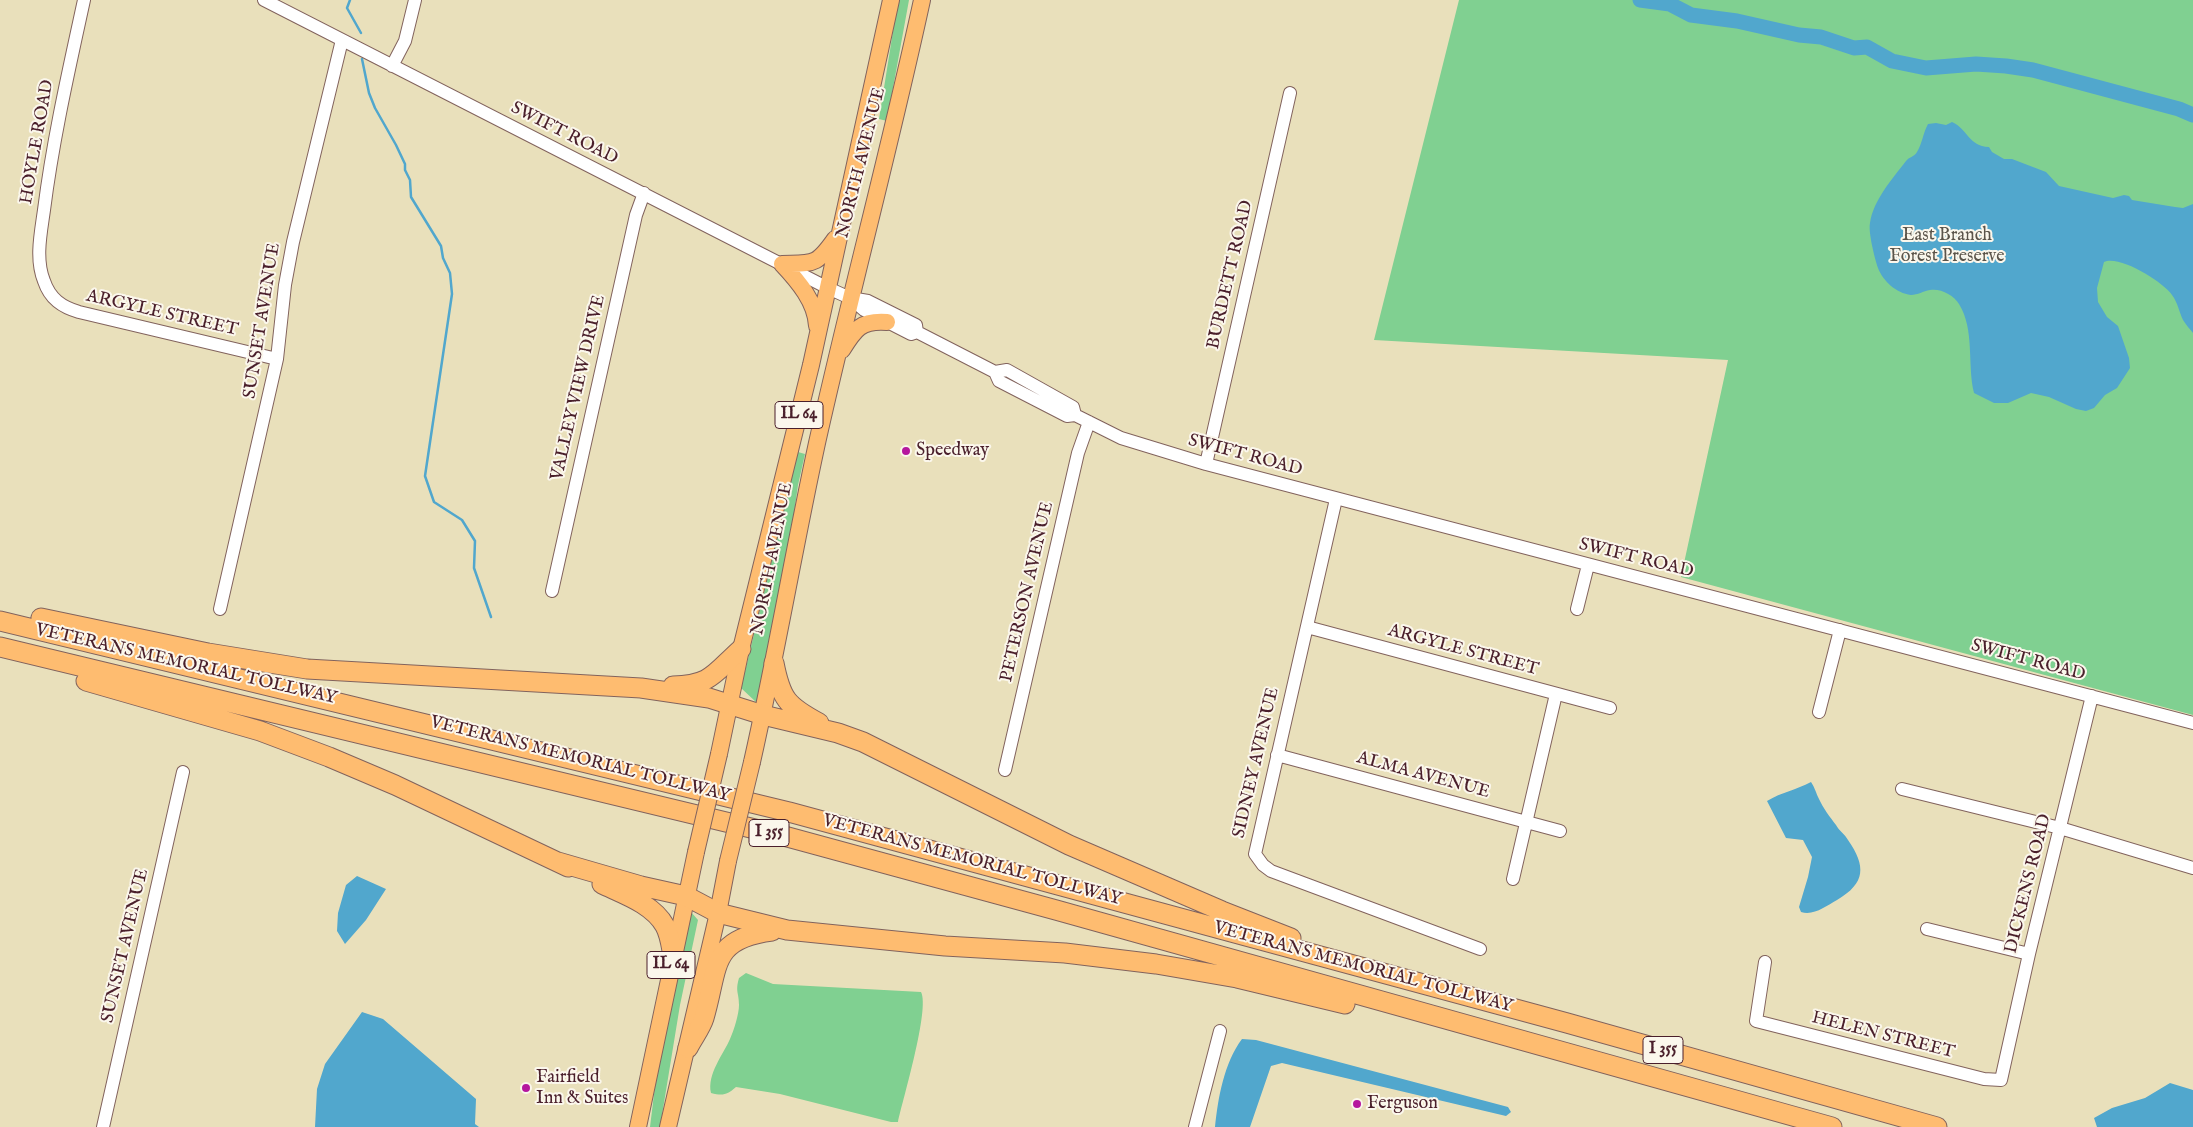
<!DOCTYPE html>
<style>
body{margin:0}
canvas{display:block;background:#e9e0bb}
</style>
<canvas width="2193" height="1127"></canvas>
<script>
const ctx = document.querySelector('canvas').getContext('2d');
ctx.lineJoin = 'round';
function paint(path, color) { ctx.fillStyle = color; ctx.fill(path, 'evenodd'); }
function stroke(path, color, width, dash) { ctx.strokeStyle = color; ctx.lineWidth = width; ctx.lineCap = dash ? 'butt' : 'round'; ctx.setLineDash(dash || []); ctx.stroke(path); }
function label(font, color, halo, rows, align = 'center') {
  ctx.font = font + ' "IM FELL English",serif'; ctx.lineWidth = 4; ctx.setLineDash([]); ctx.textBaseline = 'middle'; ctx.strokeStyle = halo; ctx.fillStyle = color; for (const [text, x, y, turn = 0] of rows) {
    ctx.save(); ctx.translate(x, y); ctx.rotate((+turn || 0) * Math.PI / 180); ctx.textAlign = isNaN(turn) ? turn : align; if (halo) ctx.strokeText(text, 0, 0); ctx.fillText(text, 0, 0); ctx.restore();
  }
}
paint(new Path2D(`
 M898,0H909L887,121L879,119Z
 M1459,0H2193V715L1681,577L1728,360L1374,340Z
 M798,452L805,454L798,485L789,549L757,702H756L741,688Z
 M691,912L698,920L680,1005L662,1115L660,1127H650L656,1078Z
 M746,973L773,984L921,992C930,1009 903,1099 898,1122H891L780,1094L736,1087C727,1095 723,1096 711,1093C707,1074 723,1055 730,1039C734,1030 739,1014 739,1005C739,992 735,992 739,978Z`), '#80d091');
paint(new Path2D(`
 M1952,122C1969,130 1968,146 1989,147L1992,152L2004,159H2012L2046,172L2059,186L2113,198L2124,195L2129,196L2132,200L2175,207L2183,208L2193,204V333C2190,329 2186,325 2183,320C2179,312 2178,303 2172,295C2163,282 2120,255 2104,262L2097,288L2098,302L2107,317L2118,326L2129,358L2130,368L2117,388L2105,395L2094,408L2086,411L2076,409L2049,397L2031,393L2008,403H1994L1974,393C1967,364 1975,330 1959,304C1954,295 1940,288 1930,290C1923,291 1918,295 1911,295C1896,293 1883,281 1878,268C1875,259 1868,232 1870,223C1873,201 1892,179 1906,161C1909,157 1914,157 1917,152C1922,144 1923,133 1928,124L1936,123L1946,125Z
 M1811,782C1815,788 1816,793 1819,799C1823,808 1830,817 1836,825C1839,831 1845,834 1848,840C1866,866 1866,883 1837,900C1826,906 1814,916 1801,912L1799,907L1808,877L1812,857L1803,840L1786,838L1767,801C1782,792 1796,790 1811,782Z
 M357,876L386,889L366,920L345,944L337,931L338,913L346,885Z
 M362,1012L383,1019L476,1099L475,1124L479,1127H315L317,1089L325,1064Z
 M1242,1039L1256,1040L1508,1107L1511,1112L1506,1116L1282,1063L1271,1066L1250,1127H1215C1218,1098 1224,1063 1242,1039Z
 M2170,1083L2193,1090V1127H2097L2094,1118L2112,1108L2145,1098Z`), '#51a7cd');
stroke(new Path2D(`
 M350,0L347,8L361,33
 M362,59L369,93L375,108L396,145L405,164V170L410,180L411,197L441,246L443,258L450,273L452,294L425,476L434,502L462,520L475,541L474,568L491,617`), '#51a7cd', 2.5);
stroke(new Path2D(`
 M1640,0L1670,4L1691,15L1737,21L1799,35L1821,37L1854,48L1867,47L1892,61L1926,68L1976,64L2006,66L2033,70L2179,109L2193,115`), '#51a7cd', 15);
const minor = new Path2D(`
 M84,0C69,69 53,139 44,210C41,232 35,259 44,281C50,299 62,307 79,312L277,359
 M264,0L828,288L850,298L868,301L916,325L917,332
 M392,66L405,41L415,0
 M850,298L864,310L911,334L917,332L995,372L1007,370L1073,407L1075,415
 M995,372L999,381L1067,416L1075,415L1121,438L1206,464L2193,723
 M1206,464L1290,93
 M1336,499L1255,854L1263,865L1271,871L1480,949
 M552,591L636,215L644,193
 M220,609L277,359L285,285L293,242L342,40
 M1577,609L1588,565
 M1307,627L1610,708
 M1819,712L1840,630
 M1277,755L1560,831
 M1005,770L1078,453L1089,422
 M1902,789L2060,828L2193,868
 M1513,879L1556,694
 M1927,929L2029,954
 M1765,962L1756,1021L1984,1079L2001,1080L2029,954L2092,696
 M103,1127L183,772
 M1195,1127L1220,1031`);
const major = new Path2D(`
 M782,264C798,281 816,302 817,326
 M782,264C814,263 816,266 835,239
 M842,350C855,329 861,320 887,322
 M719,754L741,649L811,365L891,0
 M752,762C776,656 794,549 817,443C850,295 890,148 922,0
 M638,1127L696,852
 M668,1127L718,913L728,861`);
const highway = new Path2D(`
 M41,618L208,653L307,669L641,688L709,698L763,715L838,733L863,742L1069,845L1222,911L1291,938
 M0,621L789,812L1567,1023L1937,1127
 M0,647L784,836L1056,910L1832,1127
 M774,663C781,699 787,706 819,723
 M86,681L260,731L329,757L395,785L568,867
 M673,686C712,685 714,673 741,649
 M558,862L641,886L686,896L718,913L787,930L945,946L1065,953L1156,964L1237,978L1345,1004
 M602,884C623,894 653,904 665,926C670,935 671,946 673,956
 M688,1048C693,1038 701,1028 704,1018C719,968 709,939 772,931`);
stroke(minor, '#82635d', 14);
stroke(major, '#82635d', 18);
stroke(highway, '#82635d', 21);
stroke(minor, '#fff', 12);
stroke(major, '#febc70', 16);
stroke(highway, '#febc70', 19);
const majorBridge = new Path2D(`
 M696,852L719,754
 M728,861L752,762`);
stroke(majorBridge, '#82635d', 18, []);
stroke(majorBridge, '#febc70', 16);
for (const [x, y, r, color] of [
 [906,451,5,"#b5179e"],
 [526,1088,5,"#b5179e"],
 [1357,1104,5,"#b5179e"]
]) { const dot = new Path2D(); dot.arc(x, y, r, 0, 2 * Math.PI); ctx.fillStyle = color; ctx.fill(dot); stroke(dot, '#fbf7ec', 2); }
for (const [x, y, w] of [
 [799,415,48],
 [769,833,40],
 [671,965,48],
 [1663,1050,40]
]) { const box = new Path2D(); box.roundRect(x - w / 2, y - 13.5, w, 27, 4); ctx.fillStyle = '#fbf7ec'; ctx.fill(box); stroke(box, '#4a1f2b', 1); }
label('bold 16px', '#4a1f2b', null, [
 ["IL 64",799,415],
 ["I 355",769,833],
 ["IL 64",671,965],
 ["I 355",1663,1050]
]);
label('18px', '#4a1f2b', '#fbf7ec', [
 ["SWIFT ROAD",564,134,27],
 ["HOYLE ROAD",38,142,-80],
 ["NORTH AVENUE",862,163,-76],
 ["BURDETT ROAD",1231,275,-77],
 ["ARGYLE STREET",162,314,13],
 ["SUNSET AVENUE",263,321,-81],
 ["VALLEY VIEW DRIVE",579,388,-77],
 ["SWIFT ROAD",1245,456,15],
 ["NORTH AVENUE",773,559,-79],
 ["SWIFT ROAD",1636,559,14],
 ["PETERSON AVENUE",1028,592,-77],
 ["ARGYLE STREET",1463,651,15],
 ["SWIFT ROAD",2028,661,15],
 ["VETERANS MEMORIAL TOLLWAY",186,665,13],
 ["VETERANS MEMORIAL TOLLWAY",580,760,14],
 ["SIDNEY AVENUE",1257,763,-77],
 ["ALMA AVENUE",1423,776,15],
 ["VETERANS MEMORIAL TOLLWAY",972,861,15],
 ["DICKENS ROAD",2029,884,-76],
 ["SUNSET AVENUE",126,946,-77],
 ["VETERANS MEMORIAL TOLLWAY",1363,968,15],
 ["HELEN STREET",1883,1036,14]
]);
label('18px', '#5a544a', '#fbf7ec', [
 ["East Branch",1947,236],
 ["Forest Preserve",1947,257]
]);
label('18px', '#4a1f2b', '#fbf7ec', [
 ["Speedway",916,451],
 ["Fairfield",536,1078],
 ["Inn & Suites",536,1099],
 ["Ferguson",1367,1104]
], 'left');
</script>
